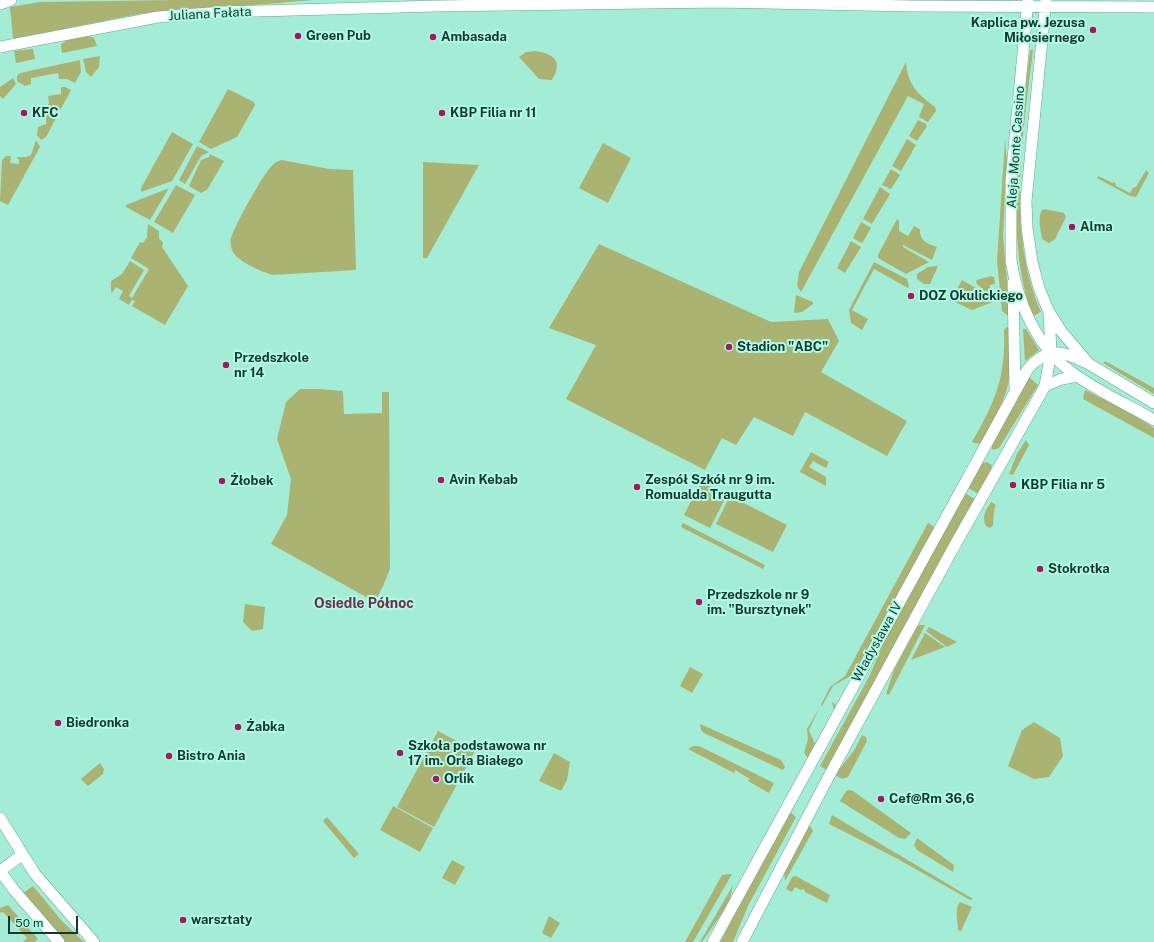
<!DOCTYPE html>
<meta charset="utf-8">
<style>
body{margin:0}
#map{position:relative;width:1154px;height:942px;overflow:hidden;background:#a3edd7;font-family:"Public Sans",sans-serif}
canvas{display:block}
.scale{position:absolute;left:8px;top:916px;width:70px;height:18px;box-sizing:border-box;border:2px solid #17362e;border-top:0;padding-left:5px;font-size:12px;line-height:14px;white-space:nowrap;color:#17362e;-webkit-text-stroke:3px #b0fbe5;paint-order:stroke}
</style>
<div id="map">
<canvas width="1154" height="942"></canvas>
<div class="scale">50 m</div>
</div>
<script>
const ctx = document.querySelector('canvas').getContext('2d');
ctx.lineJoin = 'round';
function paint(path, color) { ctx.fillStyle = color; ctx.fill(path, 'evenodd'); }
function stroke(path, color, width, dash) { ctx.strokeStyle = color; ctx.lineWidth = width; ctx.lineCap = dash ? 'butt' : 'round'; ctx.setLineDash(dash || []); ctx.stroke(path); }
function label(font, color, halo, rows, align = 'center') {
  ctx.font = font + ' "Public Sans",sans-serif'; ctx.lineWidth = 4; ctx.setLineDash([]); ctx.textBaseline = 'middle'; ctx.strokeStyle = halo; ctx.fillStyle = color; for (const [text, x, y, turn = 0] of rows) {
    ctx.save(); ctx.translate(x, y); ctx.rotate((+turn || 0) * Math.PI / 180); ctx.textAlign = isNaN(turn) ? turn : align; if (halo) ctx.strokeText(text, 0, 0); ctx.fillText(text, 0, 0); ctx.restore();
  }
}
paint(new Path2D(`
 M178,0H313L218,8L182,9L138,14L13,39L10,7L40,2Z
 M86,35L94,38L97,46L62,53L61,44L76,36Z
 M33,49L35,59L16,63L14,51Z
 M1030,50H1033C1023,136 1006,230 1041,312L1033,316C1003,239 1021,131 1030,50Z
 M535,51C555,54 563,61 552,80L539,79L519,57L526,52Z
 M100,56L99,67L91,77L86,72L83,59Z
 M80,60L81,72L75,83L67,79H59L58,73L31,78V84L25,86L17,81V76L20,73Z
 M906,62C908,86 918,94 935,107L936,111L928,122L919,117L924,104L908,96L801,292L797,286L799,272Z
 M13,78L16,84L3,99L0,96V87Z
 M61,87H65L71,90L46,137L41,140L37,135L38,127L46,124V112H47L46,108L49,103L48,96L61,94Z
 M228,89L254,102L255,105L237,137L211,149L199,142Z
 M918,120L926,124L927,126L917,141L909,136Z
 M172,132L193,144L172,181L141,192V188Z
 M907,139L916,145L901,171L892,166Z
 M36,140L40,147L8,205L0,201L2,160L6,156H11L10,163L19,164V159H17V157H26L31,155Z
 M1005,140L1007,162L1003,235L1010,317L1002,311L997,261Z
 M603,143L631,158L608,203L579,188Z
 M197,146L209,152L201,156L185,184L179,180Z
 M210,154L224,161L207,190L201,193L189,186L201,160L209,157Z
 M282,160L329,169L353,170L356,270L273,275C262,272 236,261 232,250C231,247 230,241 231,238C235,225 261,178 270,168C273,164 276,161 282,160Z
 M423,162L479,165L427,258H423Z
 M891,169L900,175L891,189L882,185Z
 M1146,170L1149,173L1136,197L1130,196L1097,178L1098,176L1113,183L1115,182L1116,186L1130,193L1133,188L1136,187Z
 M176,185L195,195L173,233L154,222Z
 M880,187L890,194L872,224L863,219Z
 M169,188L150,220L126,207V205Z
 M1045,209L1064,213L1066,217L1055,239L1049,243L1042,239C1041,230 1037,218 1042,210Z
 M897,219L899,221V231L908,236L914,226L920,229C919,240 927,244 937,247L932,260L903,245V247L929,262L906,274L878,258V255Z
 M861,222L871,228L863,242L861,243L853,238Z
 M148,224L159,231V239L163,242L162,247L188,286L165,325L132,306L135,301L132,300L129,305L119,299L123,291L116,287L112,293L111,290V281L122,274L130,261L144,270L129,296L132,298L149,269L131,258L140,242L143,243L147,237Z
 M851,241L861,247L845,273L837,268Z
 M599,244L771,322L828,319L839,341L821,372L907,421L887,456L805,412L793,436L754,417L736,445L722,438L705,470L566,399L596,345L549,328Z
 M874,262L907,279L909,286L908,288L874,269L852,310L868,319L862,330L851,323L849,310Z
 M938,266L930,284H924L917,279V274L928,267Z
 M991,276L994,277L995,284L990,285V290L995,291L996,301L976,283L977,280Z
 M962,280L981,291L993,302L972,310L957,303L953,297Z
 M796,295L813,302V304L802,312L794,313Z
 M1007,327H1010C1010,341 1011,356 1010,370C1009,396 994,419 982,441L978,444L972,442C995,402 1006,377 1004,330Z
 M1023,329H1026L1039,350L1025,361Z
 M1105,361L1154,388V394L1103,363Z
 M1029,377L1038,385L999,448L993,450L991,445Z
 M300,389H319L343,391L344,414L382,413V392H389L390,569L383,586L375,602L271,544L287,515L291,479L277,439L286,402Z
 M1085,390L1131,413L1154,428V438L1083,399Z
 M1026,440L1029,445L1013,475L1009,474L1017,454Z
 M811,452L829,462L826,468L813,461L809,467L826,477V486L800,472Z
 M987,462L992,465L991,471L979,494L968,488L982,463Z
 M701,482L727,495L710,528L684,515Z
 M965,493L976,500L827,770L820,766L870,675L886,636Z
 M730,496L787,525L773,552L716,524Z
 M991,502L996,505L994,510L993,525L990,528L986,526C981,517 986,510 991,502Z
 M683,523L765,565L763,569L681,527Z
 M928,523L933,526L934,530L854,674L833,686L822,706L821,705L830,687L845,676Z
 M245,604L265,607L263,629L252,631L243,622Z
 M919,625H925L889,695L886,694L894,670L917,627Z
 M929,627L957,642L947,647L926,631Z
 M925,633L945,647L911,660Z
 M690,667L703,674L692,693L680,686Z
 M832,702L835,704V710L808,758L804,753L808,739L807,729L820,707L809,730L815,744L834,710Z
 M1034,722L1060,738L1063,756L1049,777L1034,779L1008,766L1022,730Z
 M700,724L781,760L785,767L783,770L704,733L701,730Z
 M438,731L475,751L434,827L397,807Z
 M862,735L866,737L867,741L848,777L842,779L835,775L855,749Z
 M693,746H699L774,783L769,793L748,781L750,779L735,770L734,773L688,749Z
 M554,753L570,762L567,780L561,791L539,781Z
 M100,763L104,769L103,774L88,786L81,779Z
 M849,790L853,791L911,833L905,839L899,838L840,801L846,791Z
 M393,806L433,828L420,852L380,830Z
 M790,812L796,817L748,906L733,942H720Z
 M832,815L973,899L970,900L896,858L829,824Z
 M327,817L359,854L354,858L323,821Z
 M809,824L813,831L785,881L784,872Z
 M917,838L954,865L953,872L917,850L914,845Z
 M452,860L465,867L455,885L442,878Z
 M732,874L693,942H685L722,875Z
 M796,876L830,895L827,903L805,892L804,889L801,890L795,887L792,892L786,889L792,877Z
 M733,885L729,903L702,942H700Z
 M33,886L62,921L84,942H65L23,893Z
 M960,902L972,907L961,931L958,930C958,921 954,909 960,902Z
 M8,905L38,939L35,942H23L27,938L3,912L0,913V908Z
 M549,916L560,923L551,938L542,933Z`), '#abb372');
const secondary = new Path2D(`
 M1028,0L1011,180V260C1017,301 1036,345 1070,371C1095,390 1126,404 1154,420
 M1046,0L1026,201L1027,228L1032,262L1039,288L1049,312L1061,331L1089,364L1154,403
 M0,4L11,0
 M0,47L158,17L222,12L437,6L719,2L911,6L1154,7
 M1013,283L1015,389
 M1045,386L1062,379L1077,376
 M0,818L35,874L94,942
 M0,871L14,890L59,942
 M0,871L22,855
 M713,942L1027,370C1049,344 1063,352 1089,364
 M742,942L829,776L956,543L1045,386L1051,352L1049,312`);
stroke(secondary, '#5da692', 12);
stroke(secondary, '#fff', 11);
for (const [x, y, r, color] of [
 [1093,30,4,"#a21963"],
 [298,36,4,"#a21963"],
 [433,37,4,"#a21963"],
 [24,113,4,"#a21963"],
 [442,113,4,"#a21963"],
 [1072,227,4,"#a21963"],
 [911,296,4,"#a21963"],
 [729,347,4,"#a21963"],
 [226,365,4,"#a21963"],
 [441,480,4,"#a21963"],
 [222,481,4,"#a21963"],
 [1013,485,4,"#a21963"],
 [637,487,4,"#a21963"],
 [1040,569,4,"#a21963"],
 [699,602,4,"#a21963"],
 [58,723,4,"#a21963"],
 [238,727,4,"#a21963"],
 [400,753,4,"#a21963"],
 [169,756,4,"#a21963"],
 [436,779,4,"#a21963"],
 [881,799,4,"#a21963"],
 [183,920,4,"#a21963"]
]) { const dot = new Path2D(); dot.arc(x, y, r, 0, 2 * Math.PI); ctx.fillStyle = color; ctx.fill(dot); stroke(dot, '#b0fbe5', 1.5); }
label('13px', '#17362e', '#b0fbe5', [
 ["Juliana Fałata",210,14,-3],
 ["Aleja Monte Cassino",1016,147,-86],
 ["Władysława IV",877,642,-61]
]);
label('bold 13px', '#17362e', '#b0fbe5', [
 ["Kaplica pw. Jezusa",1085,23,"right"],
 ["Miłosiernego",1085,38,"right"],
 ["Green Pub",306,36],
 ["Ambasada",441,37],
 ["KFC",32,113],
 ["KBP Filia nr 11",450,113],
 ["Alma",1080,227],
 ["DOZ Okulickiego",919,296],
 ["Stadion \"ABC\"",737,347],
 ["Przedszkole",234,358],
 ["nr 14",234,373],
 ["Avin Kebab",449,480],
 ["Zespół Szkół nr 9 im.",645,480],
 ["Romualda Traugutta",645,495],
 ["Żłobek",230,481],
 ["KBP Filia nr 5",1021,485],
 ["Stokrotka",1048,569],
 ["Przedszkole nr 9",707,595],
 ["im. \"Bursztynek\"",707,610],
 ["Biedronka",66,723],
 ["Żabka",246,727],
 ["Szkoła podstawowa nr",408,746],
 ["17 im. Orła Białego",408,761],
 ["Bistro Ania",177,756],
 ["Orlik",444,779],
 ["Cef@Rm 36,6",889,799],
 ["warsztaty",191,920]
], 'left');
label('bold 14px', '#6d2c4a', '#b0fbe5', [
 ["Osiedle Północ",364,604]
]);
</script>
